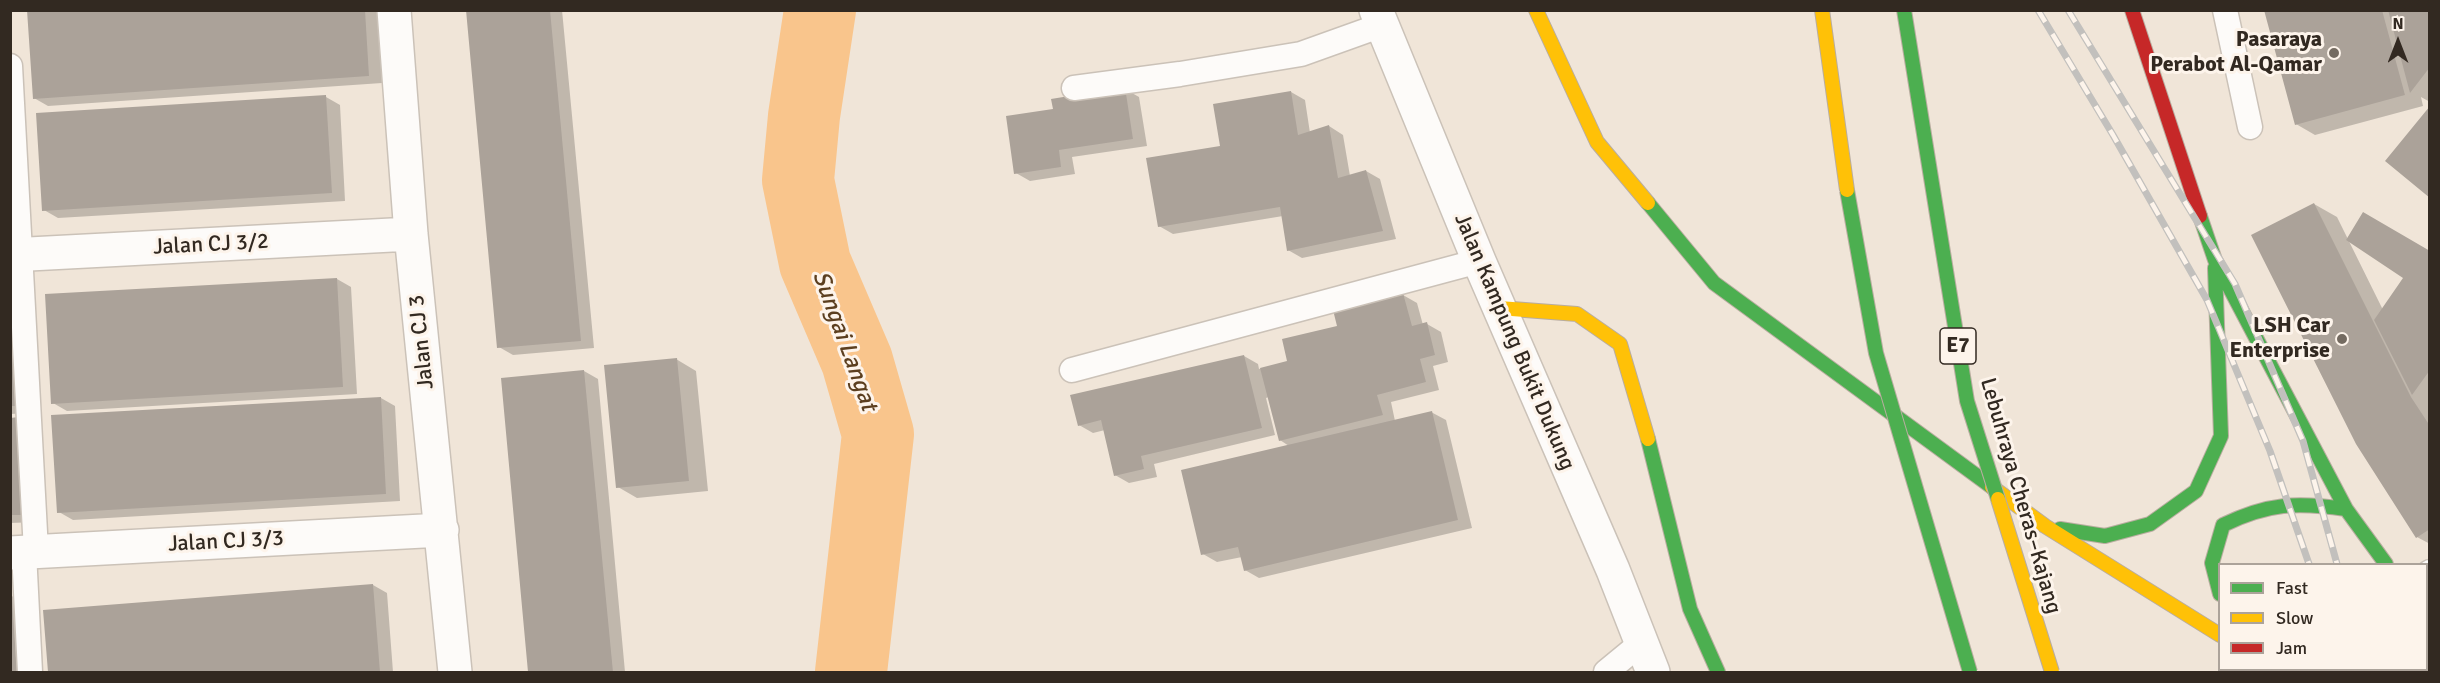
<!DOCTYPE html>
<meta charset="utf-8">
<style>
body{margin:0}
#map{position:relative;width:2440px;height:683px;overflow:hidden;background:#f0e5d8;font-family:Signika,sans-serif}
canvas{display:block}
.frame{position:absolute;inset:0;border:12px solid #322921;pointer-events:none}
.legend{position:absolute;left:2218px;top:563px;width:210px;height:108px;box-sizing:border-box;background:#fdf4eb;border:2px solid #aca39a;margin:0;padding:8px 10px;list-style:none;font-size:18px;color:#322921}
.legend li{display:flex;align-items:center;gap:12px;height:30px}
.legend b{width:30px;border:2px solid #aca39a}
.north{position:absolute;left:2368px;top:12px;width:60px;height:60px;-webkit-text-stroke:4px #fdf4eb;paint-order:stroke;rotate:0deg;font-size:16px;font-weight:700;line-height:24px;text-align:center;color:#322921}
.north::after{content:'';display:block;margin:auto;width:21px;height:27px;background:#322921;clip-path:polygon(50% 0,100% 100%,50% 72%,0 100%)}
</style>
<div id="map">
<canvas width="2440" height="683"></canvas>
<div class="frame"></div>
<ul class="legend">
<li><b style="height:8px;background:#4caf50"></b>Fast</li>
<li><b style="height:8px;background:#ffc107"></b>Slow</li>
<li><b style="height:8px;background:#c62828"></b>Jam</li>
</ul>
<div class="north">N</div>
</div>
<script>
const ctx = document.querySelector('canvas').getContext('2d');
ctx.lineJoin = 'round';
function paint(path, color) { ctx.fillStyle = color; ctx.fill(path, 'evenodd'); }
function stroke(path, color, width, dash) { ctx.strokeStyle = color; ctx.lineWidth = width; ctx.lineCap = dash ? 'butt' : 'round'; ctx.setLineDash(dash || []); ctx.stroke(path); }
function label(font, color, halo, rows, align = 'center') {
  ctx.font = font + ' Signika,sans-serif'; ctx.lineWidth = 6; ctx.setLineDash([]); ctx.textBaseline = 'middle'; ctx.strokeStyle = halo; ctx.fillStyle = color; for (const [text, x, y, turn = 0] of rows) {
    ctx.save(); ctx.translate(x, y); ctx.rotate((+turn || 0) * Math.PI / 180); ctx.textAlign = isNaN(turn) ? turn : align; if (halo) ctx.strokeText(text, 0, 0); ctx.fillText(text, 0, 0); ctx.restore();
  }
}
paint(new Path2D(`
 M28,10H378L382,83L48,106L34,98Z
 M467,10H562L594,348L513,355L499,347Z
 M2265,10H2430V102L2421,97L2423,106L2315,135L2296,124Z
 M1125,89L1139,97L1147,146L1072,157L1075,174L1030,181L1016,173L1054,110Z
 M1291,92L1305,100L1310,133L1329,126L1343,135L1350,176L1366,171L1380,179L1396,239L1302,258L1288,250L1283,216L1173,234L1159,226L1222,147Z
 M326,97L340,105L345,201L58,218L44,210Z
 M2314,204L2337,217L2383,310L2430,252V544L2417,537L2357,443Z
 M337,279L351,287L357,394L67,411L53,403Z
 M1403,295L1417,303L1423,325L1427,324L1441,332L1448,362L1433,366L1439,390L1391,402L1395,421L1431,412L1446,420L1472,528L1259,578L1245,570L1242,557L1217,562L1203,554L1289,446L1280,440L1269,397L1266,398L1275,435L1154,464L1157,477L1129,483L1115,475L1105,430L1093,433L1079,425L1244,356L1258,364L1259,369L1289,362L1339,327Z
 M10,298L32,413L10,414Z
 M676,359L696,371L708,491L637,498L618,487Z
 M584,371L598,379L625,672H530L502,379Z
 M381,398L395,406L400,501L73,520L59,512Z
 M10,419L38,522L10,523Z
 M373,585L387,593L393,672H49L44,611Z
 M10,595L25,603L30,672H10Z`), '#0003');
stroke(new Path2D(`
 M820,10L804,116L798,180L815,263L857,361L878,434L851,672`), '#f9c58c', 72);
paint(new Path2D(`
 M27,10H365L369,76L33,99Z
 M466,10H550L581,341L497,348Z
 M2264,10H2382L2405,95L2295,125Z
 M2388,10H2430V67L2410,93Z
 M1125,87L1133,139L1059,150L1061,167L1014,174L1006,116L1053,109L1051,99Z
 M1291,91L1298,135L1329,125L1338,178L1366,170L1383,231L1287,251L1280,207L1158,227L1146,158L1220,146L1213,104Z
 M326,95L332,193L42,211L36,113Z
 M2430,106V198L2385,161Z
 M2314,203L2411,397L2430,426V529L2416,538L2356,444L2251,235Z
 M2363,212L2430,251V370L2412,395L2374,320L2403,278L2346,240Z
 M337,278L343,387L51,404L45,294Z
 M1403,293L1412,326L1427,322L1435,355L1420,359L1426,382L1377,395L1383,415L1279,441L1260,368L1287,361L1282,339L1337,326L1333,310Z
 M12,306L18,406H10V307Z
 M1244,355L1262,428L1141,456L1144,469L1114,476L1101,420L1078,426L1070,395Z
 M677,358L689,481L616,488L604,365Z
 M584,370L613,672H528L501,378Z
 M381,397L386,494L57,513L51,415Z
 M1432,411L1458,520L1244,571L1238,547L1201,555L1181,470Z
 M19,417L24,515H10V418Z
 M373,584L380,672H48L43,610Z
 M12,601L17,672H10Z`), '#aba299');
const lane = new Path2D(`
 M2225,10L2250,127
 M10,66L36,551
 M1074,88L1180,74L1301,54L1382,25
 M1072,370L1479,261
 M24,552L30,672
 M2426,575L2430,572
 M1606,672L1640,644`);
const street = new Path2D(`
 M394,10L411,234L455,672
 M1376,10L1479,261L1613,570L1653,672
 M10,255L411,234
 M10,553L442,530`);
const fast = new Path2D(`
 M1648,203L1714,283L1992,487
 M2200,216L2215,260L2346,509L2386,564
 M1648,439L1690,609L1718,672
 M2060,529L2105,536L2150,524L2196,491L2221,436L2215,268
 M2220,594L2212,563L2223,525C2268,503 2297,502 2346,509
 M2426,617L2430,621
 M2272,670L2276,672`);
const slow = new Path2D(`
 M1536,10L1597,142L1648,203
 M1499,308L1577,314L1620,344L1648,439
 M1992,487L2045,526L2220,635`);
const jam = new Path2D(`
 M2132,10L2200,216`);
stroke(lane, '#cbc2b8', 27);
stroke(street, '#cbc2b8', 36);
stroke(fast, '#b9ada0', 16);
stroke(slow, '#b9ada0', 16);
stroke(jam, '#b9ada0', 16);
stroke(lane, '#fdfbf9', 24);
stroke(street, '#fdfbf9', 33);
stroke(fast, '#4caf50', 14);
stroke(slow, '#ffc107', 14);
stroke(jam, '#c62828', 14);
const rail = new Path2D(`
 M2038,10L2113,135L2207,300L2270,451L2309,564
 M2068,10L2235,284L2303,441L2337,564
 M2340,670L2341,672
 M2365,670L2366,672`);
stroke(rail, '#c2c0bd', 7);
stroke(rail, '#fdf4eb', 4.5, [14]);
const fastBridge = new Path2D(`
 M1904,10L1967,401L1998,499
 M1847,190L1876,353L1970,672`);
const slowBridge = new Path2D(`
 M1822,10L1847,190
 M1998,499L2052,672`);
stroke(fastBridge, '#b9ada0', 16, []);
stroke(slowBridge, '#b9ada0', 16, []);
stroke(fastBridge, '#4caf50', 14);
stroke(slowBridge, '#ffc107', 14);
for (const [x, y, r, color] of [
 [2334,53,6,"#746b61"],
 [2342,339,6,"#746b61"]
]) { const dot = new Path2D(); dot.arc(x, y, r, 0, 2 * Math.PI); ctx.fillStyle = color; ctx.fill(dot); stroke(dot, '#fdf4eb', 2); }
for (const [x, y, w] of [
 [1958,346,36]
]) { const box = new Path2D(); box.roundRect(x - w / 2, y - 18, w, 36, 4.5); ctx.fillStyle = '#fdf4eb'; ctx.fill(box); stroke(box, '#322921', 1.5); }
label('bold 21px', '#322921', null, [
 ["E7",1958,346]
]);
label('bold 22px', '#322921', '#fdf4eb', [
 ["Pasaraya",2322,40],
 ["Perabot Al-Qamar",2322,65],
 ["LSH Car",2330,326],
 ["Enterprise",2330,351]
], 'right');
label('22px', '#322921', '#fdf4eb', [
 ["Jalan CJ 3/2",211,245,-3],
 ["Jalan CJ 3",422,342,-96],
 ["Jalan Kampung Bukit Dukung",1514,342,67],
 ["Lebuhraya Cheras–Kajang",2020,496,74],
 ["Jalan CJ 3/3",226,542,-3]
]);
label('italic 24px', '#5c3f1f', '#fdf4eb', [
 ["Sungai Langat",844,341,70]
]);
</script>
